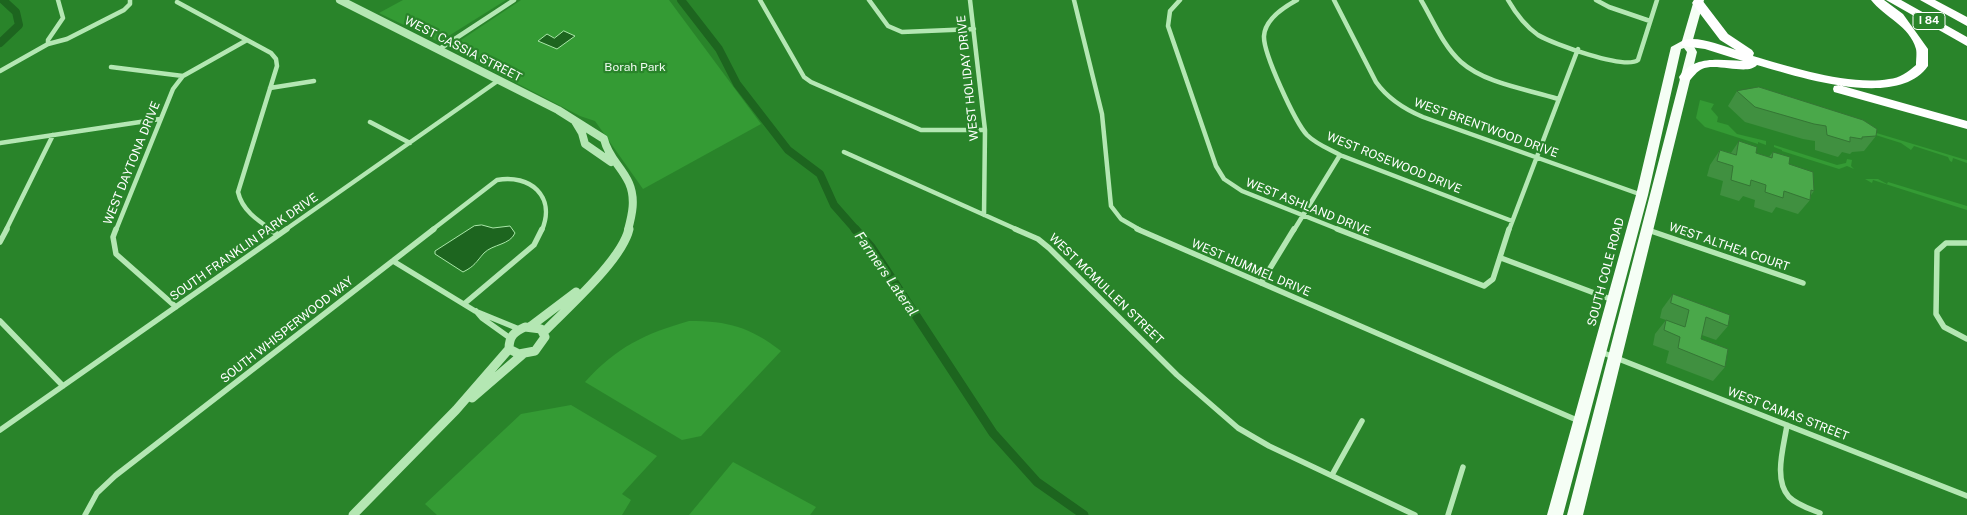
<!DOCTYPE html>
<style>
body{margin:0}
canvas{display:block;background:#29842a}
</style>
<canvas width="1967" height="515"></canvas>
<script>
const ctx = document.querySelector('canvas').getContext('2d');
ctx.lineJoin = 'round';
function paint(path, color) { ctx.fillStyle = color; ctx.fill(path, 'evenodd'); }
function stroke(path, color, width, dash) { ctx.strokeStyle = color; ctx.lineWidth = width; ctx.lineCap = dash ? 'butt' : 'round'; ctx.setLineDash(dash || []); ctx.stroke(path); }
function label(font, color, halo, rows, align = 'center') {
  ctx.font = font + ' "Public Sans",sans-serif'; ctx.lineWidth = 4.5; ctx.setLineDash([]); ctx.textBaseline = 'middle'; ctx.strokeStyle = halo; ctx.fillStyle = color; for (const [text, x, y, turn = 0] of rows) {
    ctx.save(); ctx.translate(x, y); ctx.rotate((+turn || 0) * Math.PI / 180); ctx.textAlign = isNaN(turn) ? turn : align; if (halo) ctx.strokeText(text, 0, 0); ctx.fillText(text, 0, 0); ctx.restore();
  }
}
paint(new Path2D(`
 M403,0H506L439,42L379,13Z
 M521,0H669L761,124L643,189L595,121L580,116L449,48Z
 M1700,100L1714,104L1711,109L1718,117L1717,122L1728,125L1737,134L1766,141V145L1758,142V144L1705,127L1696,118Z
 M1863,129L1963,159L1967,160V163L1953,158L1952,162L1950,161L1948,157L1914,146L1911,150L1901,143L1863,131Z
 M1774,145L1837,165L1846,163L1847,159L1852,160L1851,166L1854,169L1847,166L1839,169L1782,151V150L1774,147Z
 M1878,179L1887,184L1888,182L1967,206V210L1873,180L1872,183L1865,179Z
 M689,321C728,321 750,327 781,351L701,436L682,440L585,382C617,347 644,334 689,321Z
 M571,405L657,456L622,494L631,500L622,515H437L425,504L521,414Z
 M733,462L816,507L810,515H689Z`), '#349b34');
const water = new Path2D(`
 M564,31L575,36L557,49L538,41L547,34L554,38Z
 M482,225L493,228L510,226L515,233C510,245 493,244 484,253C476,262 475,266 463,272L435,254V251L474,226Z`);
paint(water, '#1d651f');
stroke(water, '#a9e7a8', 1);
stroke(new Path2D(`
 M681,0L719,49L737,84L788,150L820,174L834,205L856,230
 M0,43L19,25L16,12L3,0`), '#1d651f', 8);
stroke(new Path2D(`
 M855,229L871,247L993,433L1037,482L1084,515`), '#1d651f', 9);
stroke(new Path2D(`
 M760,0L804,77L811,82L921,130H985
 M869,0L888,26L902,32L974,29
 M970,0L985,130L984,215
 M1074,0L1102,114L1111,206L1121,219L1140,230
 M1180,0L1170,11L1168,26L1216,166L1224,179L1242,191L1340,230
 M1297,0C1284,7 1265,19 1264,36C1263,53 1295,122 1307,135C1316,144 1329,149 1340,155L1512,221
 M1334,0L1376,82C1388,99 1404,109 1423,117L1642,195
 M1421,0C1433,20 1443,46 1461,62C1486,84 1527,89 1558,99
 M1508,0C1516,14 1525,26 1538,35C1553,44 1625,70 1638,60L1657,0
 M1596,0L1609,7L1650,21
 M177,2L271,53L276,59L277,66L238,192C242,210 257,220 272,230
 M48,44V40L63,18L58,0
 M438,50L514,0
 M111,67L183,76
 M0,71L48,44L67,39L124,10L130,4V0
 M270,88L314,81
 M370,122L410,143
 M0,143L160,119
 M844,152L1018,230
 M6,230L53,135
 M116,230L173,89L183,76L247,40
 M285,230L499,80
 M432,230L497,180C530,174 556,196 542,230
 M1294,230L1340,155
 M1509,230L1578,49`), '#b4e7b3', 4.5);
stroke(new Path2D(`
 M116,229L113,237L116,254L176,307
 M270,229L278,235
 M1015,229L1038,239L1049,248L1177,375L1238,428L1269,446L1415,515
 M1137,229L1579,421
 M1337,229L1484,286L1493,279L1509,229
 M1648,230L1803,283
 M0,242L7,229
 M1967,243H1946L1937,251L1936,314L1944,327L1967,339
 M1501,258L1613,300
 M393,261L475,311L519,329
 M1261,283L1294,229
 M464,304L534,245L542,229
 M476,311L482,318L510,338
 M0,321L63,386
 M1601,352L1967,496
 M1787,425C1784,446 1773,479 1789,497C1797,505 1810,509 1820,513
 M0,430L287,229
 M1332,475L1362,421
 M85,515L97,493L115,476L434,229
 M1448,515L1463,467`), '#b4e7b3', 5.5);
stroke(new Path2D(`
 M340,0L558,110L604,139C608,157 622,167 629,183C636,199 632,215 628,230
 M576,123L582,133L585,144L611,162`), '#b4e7b3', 8);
stroke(new Path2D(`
 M531,326L576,292
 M525,327L541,329L545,337L535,351L519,354L509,349C509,336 514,332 525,327Z
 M544,332C567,308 622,260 629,229
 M472,398L523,354
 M353,515L456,410L509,349`), '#b4e7b3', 9);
paint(new Path2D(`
 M1694,0H1704L1692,43L1697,52L1583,515H1567L1687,52L1684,48L1681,49L1648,195L1563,515H1547L1636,195L1671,47L1682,41Z`), '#f5fef5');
paint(new Path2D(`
 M1694,0H1702L1728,34L1752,50L1754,53L1753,56C1790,67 1850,86 1889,79C1900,78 1908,72 1916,65C1916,60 1917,53 1916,49C1910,26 1884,17 1871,0H1884L1903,14L1928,49V66C1897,110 1800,77 1757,65C1748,76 1716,62 1702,69C1697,71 1693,77 1690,80H1680L1679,77C1694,55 1719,60 1743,61L1705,49L1683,46L1681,43L1683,40C1700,36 1720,45 1736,50L1720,40L1692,3Z
 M1886,0H1901L1967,37V46Z
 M1920,0H1935L1967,17V26Z
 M1839,85L1967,121V129L1834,92L1833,89L1834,86Z`), '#fff');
paint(new Path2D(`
 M1737,91L1876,136L1864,151L1852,152L1850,154L1842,152L1838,157L1815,150V141L1803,139L1745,122L1728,106Z
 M1739,141L1756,153L1769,157L1773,152L1789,164L1814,191L1811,195L1810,200L1798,214L1776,207L1772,213L1754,207L1755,200L1743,196L1739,201L1720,195L1723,181L1707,176L1710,165L1720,150L1731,153Z
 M1673,294L1728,326L1716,340L1702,335L1701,339L1725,367L1713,381L1666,363L1669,351L1653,345L1655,334L1666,320L1660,318L1662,309Z`), '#409040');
const building = new Path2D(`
 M1759,87L1863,120L1877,129L1876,136L1862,137V139L1850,137V142L1827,135L1826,126L1814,124L1755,107L1737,91Z
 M1739,141L1757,147L1756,153L1772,158L1773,152L1790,157L1789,164L1813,172L1814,191L1811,190L1810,200L1784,191L1783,198L1765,192L1766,185L1751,180L1750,186L1731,180L1733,166L1717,161L1719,153L1720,150L1736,155Z
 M1673,294L1730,315L1728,326L1706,317L1701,339L1728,349L1725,367L1678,348L1680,337L1664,330L1666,320L1685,327L1689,310L1671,303Z`);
paint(building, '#4aa84a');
stroke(building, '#347634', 1);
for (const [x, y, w] of [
 [1929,21,32]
]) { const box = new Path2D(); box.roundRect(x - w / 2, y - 8.5, w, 17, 4); ctx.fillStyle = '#29842a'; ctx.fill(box); stroke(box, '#fff', 1); }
label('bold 11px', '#fff', null, [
 ["I 84",1929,21]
]);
label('12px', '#fff', '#29842a', [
 ["WEST CASSIA STREET",463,49,27],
 ["WEST HOLIDAY DRIVE",968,78,-96],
 ["WEST BRENTWOOD DRIVE",1486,128,20],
 ["WEST DAYTONA DRIVE",132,163,-68],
 ["WEST ROSEWOOD DRIVE",1394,163,22],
 ["WEST ASHLAND DRIVE",1308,207,22],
 ["SOUTH FRANKLIN PARK DRIVE",244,247,-35],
 ["WEST ALTHEA COURT",1729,247,19],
 ["WEST HUMMEL DRIVE",1251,268,23],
 ["SOUTH COLE ROAD",1606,272,-75],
 ["WEST MCMULLEN STREET",1106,289,44],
 ["SOUTH WHISPERWOOD WAY",287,330,-38],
 ["WEST CAMAS STREET",1788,414,21]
]);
label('12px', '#f1fcf1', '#29842a', [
 ["Borah Park",635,67]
]);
label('italic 14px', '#f2fcf2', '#29842a', [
 ["Farmers Lateral",886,274,55]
]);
</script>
